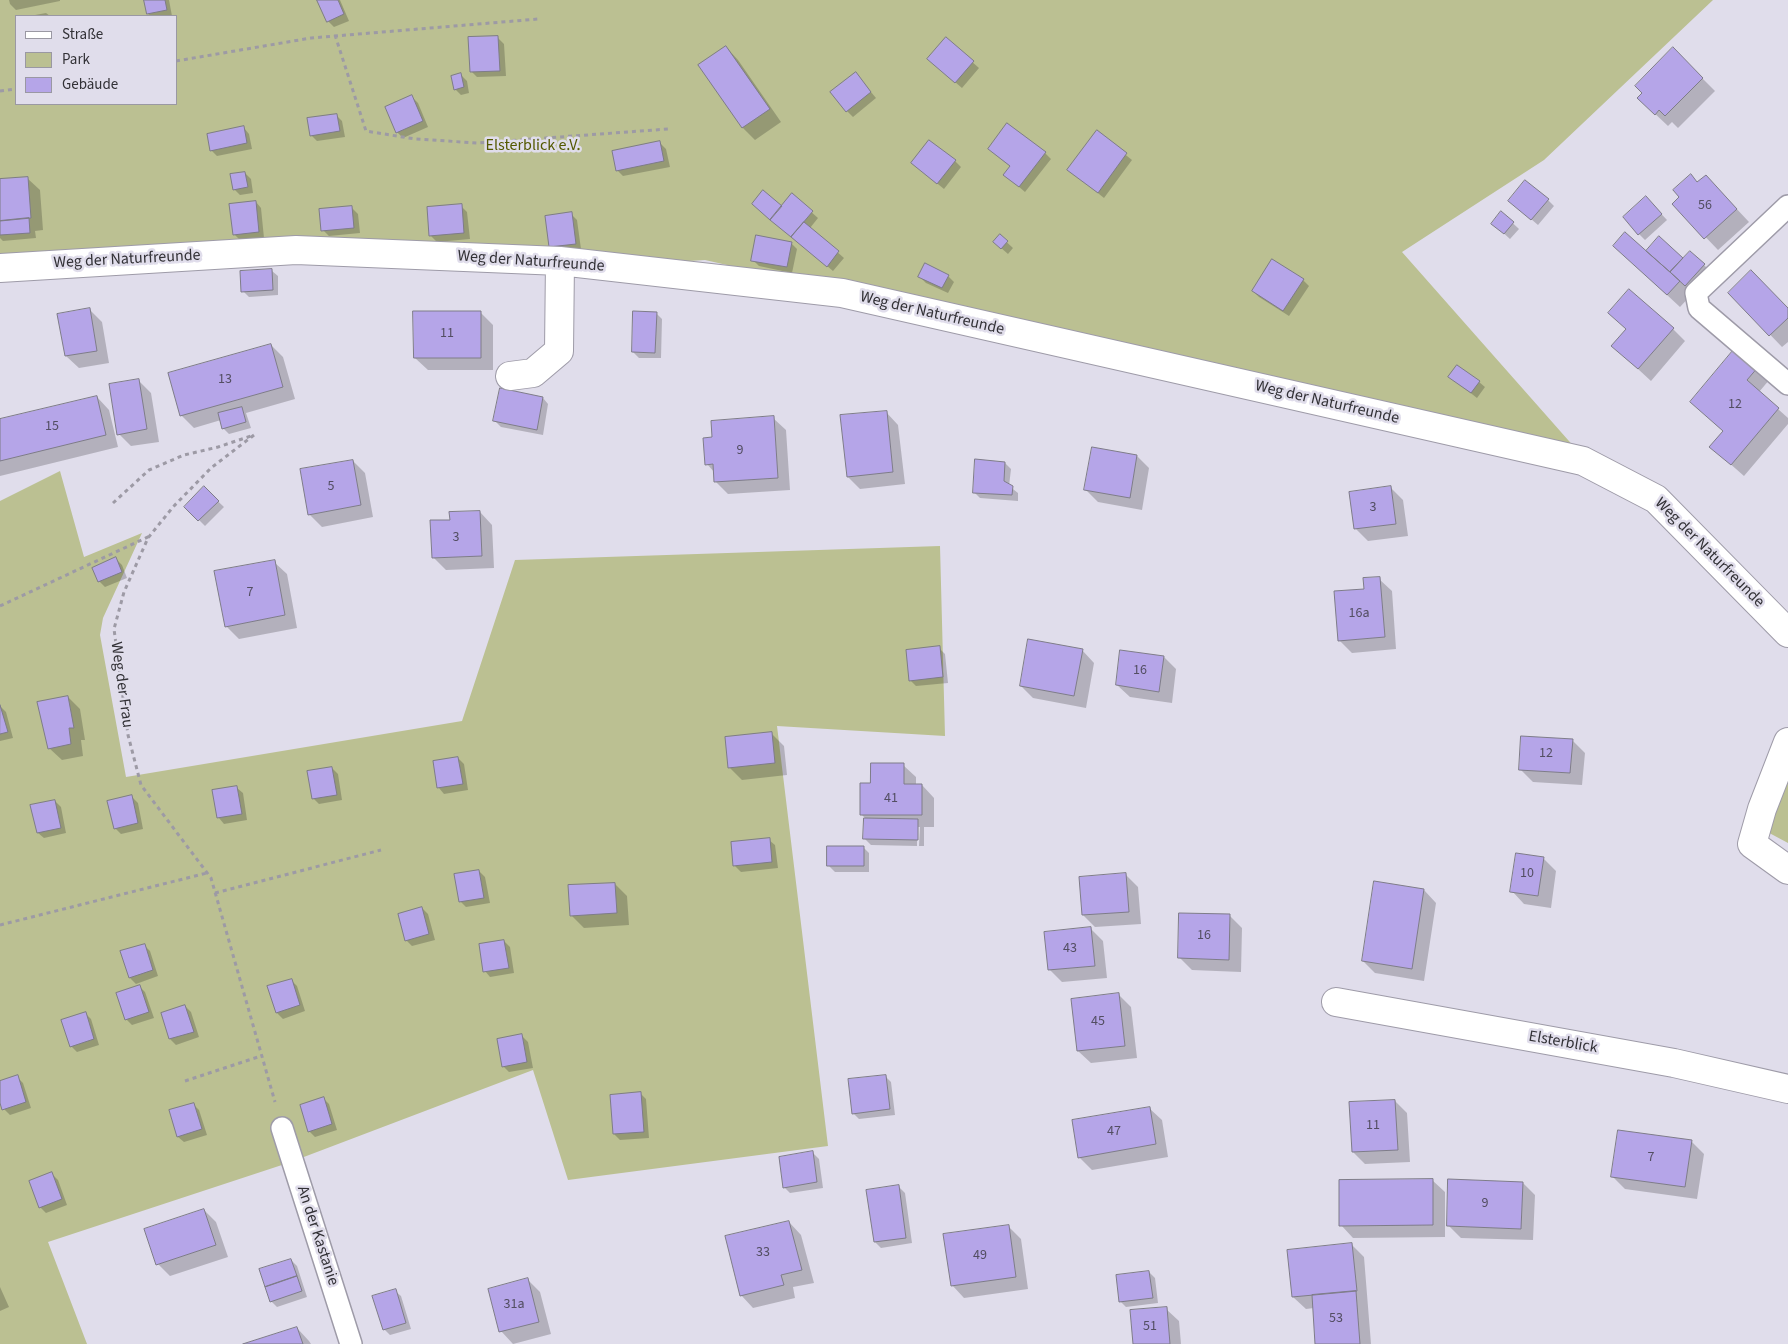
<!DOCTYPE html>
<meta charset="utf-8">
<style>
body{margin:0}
#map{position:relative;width:1788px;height:1344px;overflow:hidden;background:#e0ddeb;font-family:"Source Sans 3",sans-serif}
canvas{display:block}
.legend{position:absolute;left:15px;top:15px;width:162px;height:90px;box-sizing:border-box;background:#e0ddeb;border:1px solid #9a98a3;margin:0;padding:6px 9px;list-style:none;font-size:15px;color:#323136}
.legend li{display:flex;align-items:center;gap:10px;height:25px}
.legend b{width:25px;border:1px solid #9a98a3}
</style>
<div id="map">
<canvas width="1788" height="1344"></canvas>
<ul class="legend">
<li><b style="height:6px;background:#fff"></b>Straße</li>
<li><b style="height:14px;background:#bbc092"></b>Park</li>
<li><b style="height:14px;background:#b5a5e8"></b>Gebäude</li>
</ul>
</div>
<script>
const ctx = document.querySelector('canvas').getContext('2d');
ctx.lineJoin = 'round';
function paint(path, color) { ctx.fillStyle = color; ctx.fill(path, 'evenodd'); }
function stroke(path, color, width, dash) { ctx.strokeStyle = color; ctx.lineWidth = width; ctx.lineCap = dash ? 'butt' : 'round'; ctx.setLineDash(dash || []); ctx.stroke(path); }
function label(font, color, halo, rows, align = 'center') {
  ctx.font = font + ' "Source Sans 3",sans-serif'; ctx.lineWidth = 5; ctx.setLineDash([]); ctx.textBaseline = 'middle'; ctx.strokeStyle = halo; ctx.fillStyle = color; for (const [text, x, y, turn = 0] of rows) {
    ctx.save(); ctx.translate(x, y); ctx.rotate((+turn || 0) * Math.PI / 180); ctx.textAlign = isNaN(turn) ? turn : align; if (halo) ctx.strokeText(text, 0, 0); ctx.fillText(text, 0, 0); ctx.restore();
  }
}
paint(new Path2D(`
 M0,0H1713L1544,160L1402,252L1576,449L1128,356L705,260L543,270L296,261L0,279ZM16,16H176V104H16Z
 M60,471L84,557L142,533L103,618L100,635L126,777L462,721L515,560L940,546L945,736L777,726L828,1146L568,1180L533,1070L288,1163L48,1242L87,1344H0V501Z
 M1788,736V843L1745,820Z`), '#bbc092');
paint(new Path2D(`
 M9,0H60V1L16,10L10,4Z
 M145,0H169L172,16H151L148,14Z
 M318,0H340L349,21L334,27L328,21Z
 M46,13L50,16H35V15Z
 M498,38L504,44L506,76L477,77L471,71Z
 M946,39L979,68L962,88L935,65Z
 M726,47L738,60L781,122L755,140L743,128L700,65Z
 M1673,49L1715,91L1678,128L1672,122L1668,126L1651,110Z
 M461,75L467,81L469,93L461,95L455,89Z
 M861,80L876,98L853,117L847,111Z
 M412,97L418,103L428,127L403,138L397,132Z
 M336,115L342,121L345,137L317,141L311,135Z
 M244,128L249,134L252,149L217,156L211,150Z
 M1097,132L1132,160L1104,198L1069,170Z
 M660,143L666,149L670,167L623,176L617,170Z
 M989,149L1045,153L1051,159L1025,192L1005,175L1011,167Z
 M955,161L961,167L944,189L912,163Z
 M245,173L251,179L253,193L240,195L234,189Z
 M27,178L40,190L43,230L35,231L36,238L3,241L0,238V180Z
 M1698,183L1718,189L1749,222L1718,250L1674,204Z
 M792,195L818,218L810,228L844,258L833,271L759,209L782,208Z
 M1548,200L1554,206L1538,225L1516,206Z
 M256,202L261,208L264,238L240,240L234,234Z
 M1652,204L1667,220L1645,240L1639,234Z
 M461,206L467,212L470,239L437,242L431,236Z
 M352,208L358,214L360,233L329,236L323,230Z
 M1502,213L1519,229L1510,239L1499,229Z
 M571,214L577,220L581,249L557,253L551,247L546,217Z
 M1000,236L1013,248L1008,254L1000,247Z
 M1659,238L1683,260L1704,265L1710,271L1692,291L1687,287L1686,288L1692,294L1680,307L1627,258L1646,252Z
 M791,243L797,249L792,273L759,266L753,260Z
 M272,271L278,276V295L249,297L243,291Z
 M948,276L954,282L948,293L926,283L920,277Z
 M1303,280L1309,286L1289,316L1259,297L1253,291Z
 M1730,293L1788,310V342L1782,347Z
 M90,310L102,322L109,363L79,368L66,356Z
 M480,312L493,325V370H428L415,358Z
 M656,313L662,319L661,358H639L633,352Z
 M1610,313L1673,329L1685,341L1651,381L1613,346L1627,330Z
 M271,345L283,357L295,399L246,413L251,428L229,434L223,428L221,420L194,428L181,415Z
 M1737,349L1770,379L1759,392L1788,418V424L1744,476L1711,447L1724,432L1692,402Z
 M1450,377L1479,382L1485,387L1477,398Z
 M138,380L151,393L159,442L131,446L119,434Z
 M97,397L109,410L118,447L0,476V421Z
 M543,398L548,404L543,435L501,427L495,421Z
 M886,412L898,425L905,484L860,489L848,477Z
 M773,418L786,430L790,490L728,494L716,482L715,473L707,464L713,439Z
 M1137,456L1149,468L1142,510L1098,502L1085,489Z
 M353,461L365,473L373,517L322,527L309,514Z
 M1005,463L1011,469L1009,486L1018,493V501L980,498L974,492Z
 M204,488L224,507L205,526L186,507Z
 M1391,488L1403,500L1408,536L1368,541L1356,529L1351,493Z
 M480,512L492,525L494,568L446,570L433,557L451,521Z
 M116,559L122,565L127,578L105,587L99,581Z
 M274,562L287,574L297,628L239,639L226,626Z
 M1379,579L1392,591L1396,649L1352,653L1339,640L1365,590Z
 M939,648L945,654L948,683L916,686L910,680Z
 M1082,650L1094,663L1086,708L1033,698L1021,686Z
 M1164,657L1176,669L1172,703L1130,697L1117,685Z
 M68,697L80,709L85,740H81L83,756L62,760L49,748Z
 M0,706L6,712L13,738L0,741Z
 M771,733L784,746L787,775L742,780L730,768Z
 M1572,740L1585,753L1582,785L1533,782L1520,769Z
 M458,758L464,764L468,790L444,794L439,788L434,762Z
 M903,765L916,777V785H922L934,798V827H924V846H919L920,827H917V846L871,845L865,839V818L861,814L871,784Z
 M332,768L338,774L342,800L319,804L313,798Z
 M237,788L243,793L247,820L224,824L219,818L214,791Z
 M132,797L138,803L143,829L121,834L115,828Z
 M55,801L61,807L66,833L44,838L38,833Z
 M769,840L775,845L778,868L741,872L735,866Z
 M863,847L869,853V872H835L829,866Z
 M1543,858L1556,871L1551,908L1524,904L1512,891Z
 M479,871L485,877L490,903L466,907L460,901Z
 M1125,874L1138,887L1141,924L1095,927L1083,915Z
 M615,884L627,896L629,925L584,928L572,916Z
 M1424,890L1436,903L1424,981L1375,973L1363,961Z
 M422,908L428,914L435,940L412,946L406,940Z
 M1230,916L1242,928L1241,972L1192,970L1179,957Z
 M1091,929L1103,941L1107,978L1062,982L1049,969Z
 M504,941L510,947L514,973L490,977L485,971Z
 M144,945L150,951L158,976L136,984L130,978Z
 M291,980L297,986L305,1011L283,1019L277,1013Z
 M139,986L145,992L154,1018L132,1025L126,1019Z
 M1118,994L1131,1007L1137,1058L1091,1063L1078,1051Z
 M185,1006L191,1012L199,1037L176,1045L170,1039L162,1013Z
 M85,1013L91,1019L99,1045L77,1052L71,1046Z
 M522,1036L528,1042L533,1068L509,1072L503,1066Z
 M885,1076L891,1082L895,1115L859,1119L853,1113Z
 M17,1077L23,1083L31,1108L10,1115L4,1109L0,1099V1082Z
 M640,1093L646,1099L649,1138L620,1140L614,1134Z
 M323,1098L329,1104L337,1130L315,1137L309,1131Z
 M1395,1101L1407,1113L1410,1162L1365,1164L1353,1152Z
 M193,1104L199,1110L207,1135L184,1142L178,1137L171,1111Z
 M1149,1108L1162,1120L1168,1157L1092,1170L1079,1157Z
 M1691,1141L1704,1154L1697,1199L1625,1189L1612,1176Z
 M813,1153L819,1159L823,1188L790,1193L784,1187Z
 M52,1174L58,1180L67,1205L46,1213L40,1207Z
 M1432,1180L1445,1192V1237L1353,1238L1341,1225Z
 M1523,1183L1535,1195L1533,1240L1461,1238L1448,1225Z
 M899,1187L905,1193L912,1243L881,1248L875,1242Z
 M204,1210L216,1222L228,1257L170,1276L158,1264Z
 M789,1222L801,1235L814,1283L793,1287L795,1298L753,1308L741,1295Z
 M1008,1226L1021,1239L1028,1289L964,1298L952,1285Z
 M1352,1245L1364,1257L1371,1344H1317L1314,1308L1306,1309L1293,1297Z
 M291,1260L297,1266L307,1297L277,1307L271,1301Z
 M1149,1272L1155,1278L1158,1303L1126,1307L1120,1301Z
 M528,1280L540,1292L551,1334L513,1344L501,1331Z
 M0,1287L9,1307L0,1311Z
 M395,1291L401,1296L411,1329L390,1335L384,1329Z
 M1166,1309L1179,1321L1181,1344H1134Z
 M297,1328L309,1341L311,1344H247Z`), '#0003');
const building = new Path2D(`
 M144,0H165L167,10L147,14Z
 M317,0H338L344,14L327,22Z
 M498,36L500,71L470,72L468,37Z
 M946,37L974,61L955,83L927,59Z
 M726,46L770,109L742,128L698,65Z
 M1673,47L1703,78L1665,116L1659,110L1655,115L1637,98L1642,93L1635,86Z
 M856,72L871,92L846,112L830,92Z
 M461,73L464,87L454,90L451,76Z
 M412,95L423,121L396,133L385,107Z
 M337,114L340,131L310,136L307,118Z
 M1007,123L1046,152L1019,187L1003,175L1010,166L988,149Z
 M244,126L247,143L210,151L207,134Z
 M1097,130L1127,153L1098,193L1067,170Z
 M929,140L956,160L937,184L911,163Z
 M660,141L664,161L616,171L612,151Z
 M245,172L248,187L233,190L230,174Z
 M1691,174L1697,182L1706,175L1737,209L1704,239L1672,204L1679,197L1673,190Z
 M28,177L31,218L0,221V179Z
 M1525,180L1549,199L1531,220L1508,201Z
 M763,190L782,206L770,220L752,204Z
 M792,193L813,211L791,237L770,220Z
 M1646,196L1662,214L1638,235L1623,217Z
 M256,201L259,232L233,235L229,204Z
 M462,204L464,233L429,236L427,207Z
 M352,206L354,228L321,231L319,209Z
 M1501,211L1514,222L1504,234L1491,224Z
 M572,212L576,244L549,247L545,216Z
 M29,218L30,233L0,235V221Z
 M804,222L839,251L827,267L791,237Z
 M1625,232L1680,281L1667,295L1613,246Z
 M1000,234L1008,241L1001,249L993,242Z
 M756,235L792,242L787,267L751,261Z
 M1659,236L1683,258L1670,272L1646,251Z
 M1690,251L1705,264L1685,286L1670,272Z
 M1272,259L1304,279L1283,311L1252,291Z
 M925,263L949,275L942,288L918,277Z
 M272,269L273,290L241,292L240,271Z
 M1751,270L1788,308V318L1769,336L1728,293Z
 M1629,289L1674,328L1638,369L1611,346L1626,329L1608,313Z
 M90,308L97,351L65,356L57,314Z
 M413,311H481V358H414Z
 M633,311L657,312L655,353L632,352Z
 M271,344L283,387L180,416L168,373Z
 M1736,347L1759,366L1747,380L1779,408L1731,465L1709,447L1723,431L1690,402Z
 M1457,365L1480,381L1471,393L1448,377Z
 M139,379L147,429L117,435L109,384Z
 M500,388L543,397L537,430L493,421Z
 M97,396L106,435L0,461V419Z
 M242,407L246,422L222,429L218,413Z
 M887,411L893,472L847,477L840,415Z
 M774,416L778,478L714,482L713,464L705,465L703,438L712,437L711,421Z
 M1092,447L1137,455L1130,498L1084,490Z
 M975,459L1005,462L1004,481L1013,486L1012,495L973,493Z
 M353,460L361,505L308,515L300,469Z
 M204,486L219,501L198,521L184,507Z
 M1391,486L1396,524L1354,529L1349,492Z
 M480,511L482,556L432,558L430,520H450L449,512Z
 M116,557L122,572L98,582L92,568Z
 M275,560L285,615L225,627L214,571Z
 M1380,577L1385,637L1338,641L1334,591L1364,589L1363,578Z
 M1028,639L1083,649L1074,696L1020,686Z
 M940,646L943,677L909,681L906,650Z
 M1120,650L1164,656L1159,692L1116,685Z
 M68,696L74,728H69L71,744L48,749L37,702Z
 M0,705L8,732L0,734Z
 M772,732L775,763L728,768L725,737Z
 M1521,736L1573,739L1570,773L1519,770Z
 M458,757L463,784L437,788L433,761Z
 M871,763H904V784H922V815H860V783H870Z
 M332,767L337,795L312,799L307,771Z
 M237,786L242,814L217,818L212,790Z
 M132,795L138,823L114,829L107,801Z
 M55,800L61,828L37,833L30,805Z
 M864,818L918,819V840L863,839Z
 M770,838L772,862L733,866L731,842Z
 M827,846H864V866H827Z
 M1516,853L1544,857L1538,896L1510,892Z
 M479,870L484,898L459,902L454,874Z
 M1126,873L1129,912L1082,915L1079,877Z
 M1374,881L1424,889L1412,969L1362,961Z
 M615,883L617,913L570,916L568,885Z
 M422,907L429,934L405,941L398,914Z
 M1179,913L1230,914L1229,960L1178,958Z
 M1091,927L1095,966L1048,970L1044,932Z
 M504,940L509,968L483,972L479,944Z
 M145,944L153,970L129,978L120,951Z
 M292,979L300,1005L276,1013L267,986Z
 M140,985L149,1012L125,1020L116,993Z
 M1119,993L1125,1046L1077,1051L1071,999Z
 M185,1005L194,1032L169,1039L161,1013Z
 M86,1012L94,1039L70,1047L61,1020Z
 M522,1034L527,1062L502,1067L497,1039Z
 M18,1075L26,1102L2,1110L0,1103V1081Z
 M886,1075L890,1109L852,1114L848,1079Z
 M641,1092L644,1132L613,1134L610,1095Z
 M324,1097L332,1124L308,1132L300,1105Z
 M1395,1100L1398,1150L1352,1152L1349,1102Z
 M194,1103L202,1129L177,1137L169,1110Z
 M1150,1107L1156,1144L1078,1158L1072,1120Z
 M1618,1130L1692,1140L1685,1187L1611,1177Z
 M813,1151L817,1182L783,1188L779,1157Z
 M52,1172L62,1199L39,1208L29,1181Z
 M1433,1179V1225L1339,1226V1180Z
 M1448,1179L1523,1182L1521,1229L1447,1226Z
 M899,1185L906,1238L874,1242L866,1190Z
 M204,1209L216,1245L156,1265L144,1229Z
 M789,1221L802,1270L781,1275L784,1285L740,1296L725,1236Z
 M1009,1225L1016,1277L951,1286L943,1234Z
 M1352,1243L1357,1291L1292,1297L1287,1250Z
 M291,1259L297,1276L265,1287L259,1269Z
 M1149,1271L1153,1298L1119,1302L1116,1275Z
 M297,1276L302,1291L270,1302L265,1287Z
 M528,1278L539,1322L499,1332L488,1289Z
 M396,1289L406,1323L383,1330L372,1296Z
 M1356,1291L1360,1344H1315L1312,1295Z
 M1167,1307L1170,1344H1133L1130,1310Z
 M297,1327L303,1344H243Z`);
paint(building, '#b5a5e8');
stroke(building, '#7e7c88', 1);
const service = new Path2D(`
 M1788,206L1696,293L1699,308L1788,384
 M282,1128L351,1344`);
const minor = new Path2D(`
 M0,268L296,250L560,261L842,293L1583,461L1656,499L1788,633
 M510,376L533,373L559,351L560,261
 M1788,742L1762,809L1752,844L1788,870
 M1336,1002L1674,1063L1788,1089`);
stroke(service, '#9e9ba8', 24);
stroke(minor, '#9e9ba8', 30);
stroke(new Path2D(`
 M335,35L366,131L415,139L478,143L668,129
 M176,61L311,38L538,19
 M0,91L16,89
 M254,435L211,468L173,507L148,538L124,592L114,629L128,735L141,785L211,878L275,1102
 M113,503L149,470L184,455L218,447L251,436
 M0,606L150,536
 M215,893L381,850
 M0,925L207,873
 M185,1081L261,1056`), '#9d9aa5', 3, [4, 4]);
stroke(service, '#fff', 21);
stroke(minor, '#fff', 28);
label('14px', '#534e62', null, [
 ["56",1705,206],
 ["11",447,334],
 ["13",225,380],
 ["12",1735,405],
 ["15",52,427],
 ["9",740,451],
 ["5",331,487],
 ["3",1373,508],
 ["3",456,538],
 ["7",250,593],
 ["16a",1359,614],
 ["16",1140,671],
 ["12",1546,754],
 ["41",891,799],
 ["10",1527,874],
 ["16",1204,936],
 ["43",1070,949],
 ["45",1098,1022],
 ["11",1373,1126],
 ["47",1114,1132],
 ["7",1651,1158],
 ["9",1485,1204],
 ["33",763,1253],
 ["49",980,1256],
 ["31a",514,1305],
 ["53",1336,1319],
 ["51",1150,1327]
]);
label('16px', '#545900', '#e0ddeb', [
 ["Elsterblick e.V.",533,146]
]);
label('16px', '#323136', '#e0ddeb', [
 ["Weg der Naturfreunde",127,260,-3],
 ["Weg der Naturfreunde",531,262,4],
 ["Weg der Naturfreunde",932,314,13],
 ["Weg der Naturfreunde",1327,403,13],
 ["Weg der Naturfreunde",1709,553,45],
 ["Weg der Frau",121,685,82],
 ["Elsterblick",1563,1043,10],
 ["An der Kastanie",317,1236,72]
]);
</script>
